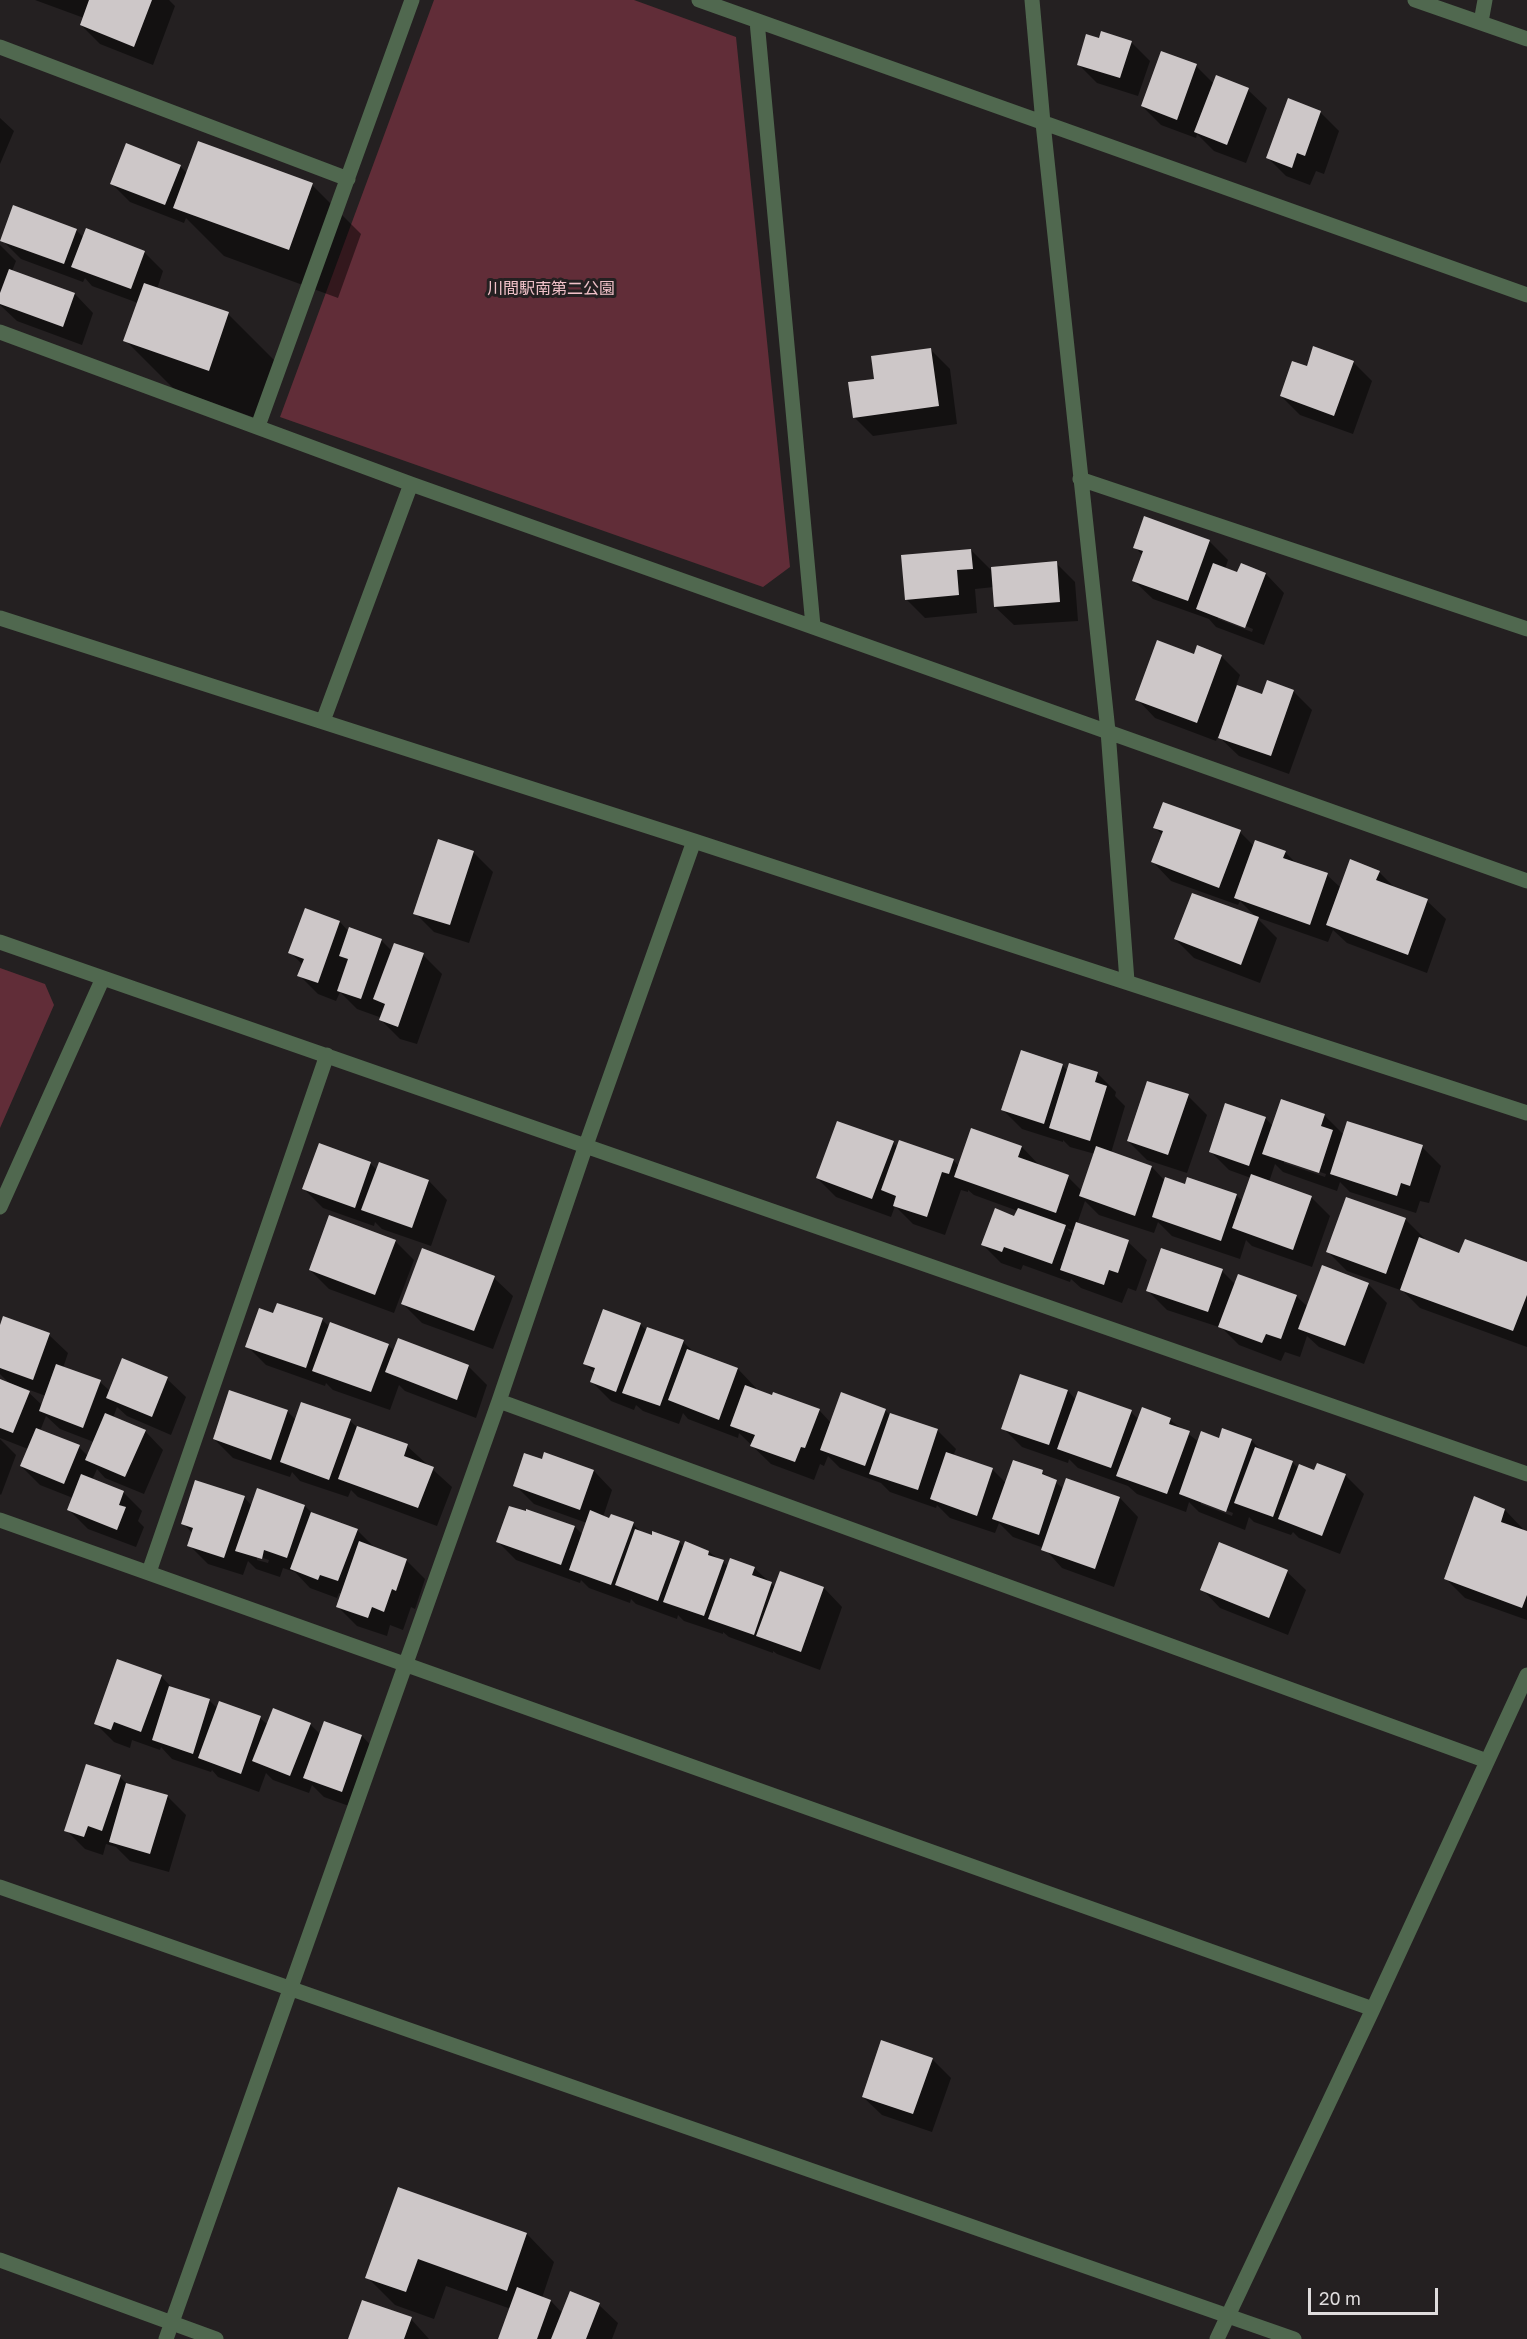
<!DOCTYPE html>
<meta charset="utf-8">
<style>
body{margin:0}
#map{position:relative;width:1527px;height:2339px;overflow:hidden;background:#242021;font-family:"Golos Text",sans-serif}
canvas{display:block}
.scale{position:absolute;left:1308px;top:2288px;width:130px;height:27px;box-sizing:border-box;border:3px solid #dfdcdd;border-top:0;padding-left:8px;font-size:18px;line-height:21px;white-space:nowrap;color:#dfdcdd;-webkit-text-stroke:4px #242021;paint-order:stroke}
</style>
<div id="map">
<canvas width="1527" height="2339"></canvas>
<div class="scale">20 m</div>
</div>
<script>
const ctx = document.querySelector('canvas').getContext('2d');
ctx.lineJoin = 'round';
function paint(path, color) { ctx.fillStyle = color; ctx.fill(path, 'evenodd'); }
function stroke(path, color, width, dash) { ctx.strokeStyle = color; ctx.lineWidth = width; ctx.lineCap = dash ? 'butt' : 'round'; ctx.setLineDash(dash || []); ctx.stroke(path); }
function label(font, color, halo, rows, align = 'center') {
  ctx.font = font + ' "Golos Text","Noto Sans JP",sans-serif'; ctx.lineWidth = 6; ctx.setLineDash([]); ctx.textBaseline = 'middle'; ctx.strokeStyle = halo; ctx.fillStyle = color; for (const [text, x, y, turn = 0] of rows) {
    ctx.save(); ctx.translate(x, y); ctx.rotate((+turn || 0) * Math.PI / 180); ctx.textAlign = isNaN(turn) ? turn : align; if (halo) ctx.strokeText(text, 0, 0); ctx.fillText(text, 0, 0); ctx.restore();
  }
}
paint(new Path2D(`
 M434,0H634L736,37L790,567L763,587L280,417Z
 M0,968L45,984L54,1005L0,1128Z`), '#612d38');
paint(new Path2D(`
 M35,0H169L175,6L153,65L100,44L81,25L84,18Z
 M1100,40L1131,42L1150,61L1138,96L1097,83L1078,64Z
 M1196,66L1214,84L1217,77L1248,90L1267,108L1246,163L1214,151L1197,134L1196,138L1161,125L1142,106Z
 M1289,100L1321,113L1339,131L1324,174L1316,171L1310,185L1286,176L1267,157Z
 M0,118L14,131L0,164Z
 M180,166L187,173L312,185L361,234L338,298L224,256L186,218L184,223L130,202L111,183Z
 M76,230L84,238L144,252L163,271L157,289L228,314L277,363L258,419L174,389L125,340L138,303L92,286L85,278L83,282L21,259L2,240Z
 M0,245L16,261L12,271L75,294L93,313L82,345L17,321L0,305Z
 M931,350L950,369L957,424L873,436L854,417L876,380Z
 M1353,362L1372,381L1353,434L1300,415L1281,396Z
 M1209,541L1228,560L1225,569L1238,574H1266L1284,593L1264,645L1216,627L1209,619L1153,599L1134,581L1143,556L1135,547ZM1218,615L1253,629L1252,632L1218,619Z
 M971,550L993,572L1056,563L1075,582L1078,621L1014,625L995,607L994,587L975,589L977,613L925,618L906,599Z
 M1221,656L1240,675L1236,686L1263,696L1293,691L1312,710L1289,774L1239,756L1218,736L1216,741L1155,718L1137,699Z
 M1155,828L1240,832L1254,846L1285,852L1297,864L1327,875L1341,888L1379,872L1396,889L1427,901L1446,919L1427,973L1347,943L1333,930L1328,942L1256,917L1277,938L1260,983L1194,958L1175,939L1257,918L1240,901L1238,905L1171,881L1153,862L1163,835Z
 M439,841L474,853L493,872L469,943L434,932L415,913Z
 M340,922L349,932L381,940L392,951L423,955L442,974L417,1044L400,1039L381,1020L382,1018L357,1009L340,992L336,1001L318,994L299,975L303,965L290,952Z
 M1062,1065L1068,1071L1097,1073L1116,1092L1115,1096L1125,1106L1111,1153L1152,1167L1165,1181L1236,1195L1243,1202L1251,1178L1229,1170L1210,1151L1265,1118L1273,1126L1324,1115L1344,1135L1422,1147L1441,1166L1429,1203L1420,1201L1416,1213L1350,1192L1340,1182L1337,1191L1283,1172L1275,1164L1269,1182L1311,1197L1330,1216L1312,1267L1252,1246L1246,1240L1240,1259L1172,1236L1158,1222L1154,1233L1099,1215L1085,1201L1077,1224L1128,1242L1147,1260L1136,1291L1128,1288L1122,1303L1081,1288L1071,1279L1070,1282L1023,1265L1021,1270L1001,1263L982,1244L1015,1218L1018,1211L974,1195L968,1190V1192L961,1190L945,1235L913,1224L895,1206L891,1217L836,1197L817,1178L893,1143L898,1148L953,1160L959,1166L1022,1147L1040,1166L1068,1177L1082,1191L1095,1154L1070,1147L1063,1140V1142L1022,1129L1003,1110ZM1284,1160L1326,1174L1325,1177L1284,1163ZM1066,1228L1075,1231L1074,1235Z
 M1188,1096L1207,1115L1187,1173L1147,1160L1128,1141Z
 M370,1163L377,1170L429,1181L447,1200L431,1246L382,1229L375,1222L374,1226L323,1208L304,1189Z
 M1405,1219L1424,1238L1423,1240L1460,1255L1527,1263V1347L1420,1308L1403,1291L1347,1271L1328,1252Z
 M395,1241L414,1260L394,1313L329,1289L310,1270Z
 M1222,1271L1235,1284L1296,1296L1308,1307L1368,1284L1387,1303L1364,1364L1319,1347L1307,1336L1300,1357L1285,1352L1281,1361L1239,1345L1222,1328L1167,1310L1148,1291Z
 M494,1278L513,1296L493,1349L422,1323L403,1304Z
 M273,1315L322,1320L330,1327L388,1345L394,1351L398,1340L469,1367L487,1385L476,1418L405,1391L399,1385L390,1410L333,1390L326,1383L325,1386L266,1365L247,1346Z
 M640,1324L647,1331L683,1342L696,1354L738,1369L756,1388V1390L819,1410L831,1423L885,1410L890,1415L937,1430L956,1449L953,1456L993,1470L1006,1483L1042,1472L1064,1489L1120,1498L1138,1517L1114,1587L1062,1568L1044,1548L1013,1537L999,1523L995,1533L950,1518L937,1505L936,1508L890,1492L881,1483L840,1468L828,1456L824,1466L820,1464L814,1480L771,1464L739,1433L738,1438L688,1419L683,1413L679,1424L643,1411L636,1405L634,1410L611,1401L592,1382L595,1373L584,1363Z
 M0,1329L49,1335L68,1353L63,1368L100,1382L110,1391L123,1360L167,1379L186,1397L171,1435L127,1416L117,1407L113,1418L145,1431L163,1450L144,1494L105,1478L97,1469L92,1480L123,1492L142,1511L138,1521L144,1527L136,1547L88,1529L69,1510L73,1498L40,1485L21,1466L28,1449L0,1438V1381L11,1385L0,1374ZM24,1388L46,1396L43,1406ZM46,1416L60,1429L94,1442L88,1456L79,1447L40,1431Z
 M1021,1376L1068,1391L1076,1400L1131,1412L1139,1420L1143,1409L1170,1420L1199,1442L1220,1440L1223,1430L1252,1441L1262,1451L1293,1463L1299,1469L1345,1475L1364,1494L1340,1554L1299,1538L1293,1532L1291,1535L1254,1522L1249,1517L1245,1530L1199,1512L1189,1502L1186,1512L1137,1494L1128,1486L1078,1468L1069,1459L1068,1463L1022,1447L1003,1428ZM1201,1500L1233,1513L1232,1516L1201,1504Z
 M287,1411L296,1420L350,1421L358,1428L407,1446L452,1487L437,1526L358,1497L351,1490L348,1497L300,1481L292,1472L290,1477L233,1458L214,1439Z
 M0,1439L16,1455L1,1495L0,1494Z
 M545,1454L594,1471L612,1490L603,1517L633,1524L642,1533L679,1542L684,1547L709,1552L728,1566L754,1568L775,1587L780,1573L824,1588L842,1607L820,1670L777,1654L773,1651V1653L729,1637L723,1632V1634L684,1621L678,1615L677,1619L636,1604L631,1599L630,1603L589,1588L581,1580L580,1583L516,1560L498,1542L527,1513L528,1511L575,1527L583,1535L587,1523L534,1504L515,1485L543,1461Z
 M244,1497L252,1506H305L312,1513L357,1530L376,1549L406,1560L425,1579L415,1609L411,1607L403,1630L390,1625L387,1636L357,1626L338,1607L342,1594L339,1593L337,1598L310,1588L295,1572L283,1568L280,1577L256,1569L248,1561L243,1575L208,1564L189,1545L193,1534L183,1523ZM257,1556L269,1560L268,1563L257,1560Z
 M1505,1510L1523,1529V1531L1527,1533V1620L1465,1598L1446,1579Z
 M1287,1572L1306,1590L1288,1635L1220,1608L1202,1589Z
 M161,1676L173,1689L210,1701L217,1708L260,1718L268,1725L310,1724L321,1735L362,1736L380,1755L360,1810L324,1797L312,1785L309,1793L273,1780L266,1773L259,1792L218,1777L212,1770L211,1772L172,1759L161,1747L160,1750L132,1740L130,1748L114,1742L95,1723Z
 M120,1777L128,1785L167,1796L186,1815L169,1872L130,1861L116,1847L106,1844L103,1855L85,1849L66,1830Z
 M932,2059L951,2078L932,2132L882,2115L863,2097Z
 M399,2189L527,2234L554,2262L542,2298L551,2301L563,2314L599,2305L618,2323L612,2339H499L511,2309L446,2286L434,2319L395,2305L367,2277Z
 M411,2319L429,2339H349Z`), '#0007');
paint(new Path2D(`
 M89,0H152L134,47L80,25Z
 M1101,31L1132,41L1120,78L1077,65L1086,34L1099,38Z
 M1161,51L1197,64L1177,120L1141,106Z
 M1216,75L1249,88L1227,145L1194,132Z
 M1288,98L1321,111L1305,156L1297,153L1292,168L1266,158Z
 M198,141L313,183L289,250L173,208Z
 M126,143L181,165L165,205L110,184Z
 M13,205L77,229L64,264L0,241Z
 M86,228L145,251L131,289L71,267Z
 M9,269L75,293L63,327L0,304V293Z
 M144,283L229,312L209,371L123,341Z
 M1313,346L1354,361L1334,416L1280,396L1292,361L1307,366Z
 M931,348L939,406L853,418L848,382L874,379L871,356Z
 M1144,516L1210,540L1188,601L1132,581L1143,551L1133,548Z
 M971,549L973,569L957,570L959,595L905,600L901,555Z
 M1057,561L1060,602L994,607L991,567Z
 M1213,563L1237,572L1241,563L1266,573L1245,628L1196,609Z
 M1157,640L1194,654L1197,645L1222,655L1197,723L1135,700Z
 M1267,680L1294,690L1271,756L1218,738L1237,685L1262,694Z
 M1163,802L1241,830L1219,888L1151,862L1163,831L1153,828Z
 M438,839L474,851L450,925L413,914Z
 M1255,840L1286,851L1283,858L1328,873L1310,925L1234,898Z
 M1350,859L1380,871L1376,880L1428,899L1408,955L1326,925Z
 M1192,893L1259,917L1241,965L1174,939Z
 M305,908L340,921L318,983L297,976L304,959L288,953Z
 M349,927L382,939L361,999L337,991L348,959L339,956Z
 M394,943L424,953L398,1027L379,1020L385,1004L373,999Z
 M1021,1050L1063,1064L1044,1124L1001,1110Z
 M1069,1063L1098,1072L1095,1082L1107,1086L1090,1141L1049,1128Z
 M1147,1081L1189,1094L1168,1155L1127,1141Z
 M1281,1099L1325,1114L1321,1126L1333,1130L1319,1173L1262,1154Z
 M1225,1103L1266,1117L1249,1166L1209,1152Z
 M837,1121L894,1141L872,1199L816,1178Z
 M1347,1121L1423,1145L1410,1186L1401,1183L1397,1196L1330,1174Z
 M971,1128L1022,1146L1018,1157L1069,1175L1056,1213L954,1177Z
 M899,1140L954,1159L949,1174L942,1172L927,1217L893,1206L896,1196L881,1190Z
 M319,1143L371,1162L355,1208L302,1189Z
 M1096,1146L1152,1166L1135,1216L1079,1196Z
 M379,1162L429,1180L412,1228L361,1210Z
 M1251,1174L1312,1196L1293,1250L1232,1228Z
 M1165,1177L1185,1184L1187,1177L1237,1194L1221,1241L1152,1217Z
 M1346,1197L1406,1218L1386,1274L1326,1252Z
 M995,1208L1014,1216L1018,1208L1066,1225L1052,1264L1004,1247L1002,1252L981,1245Z
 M329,1215L396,1240L375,1295L309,1270Z
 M1076,1222L1129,1240L1118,1273L1109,1270L1104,1285L1060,1270Z
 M1419,1237L1459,1253L1465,1239L1527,1262V1295L1513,1331L1400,1290Z
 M422,1248L495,1276L474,1331L401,1304Z
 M1161,1248L1223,1269L1208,1312L1146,1291Z
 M1322,1265L1369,1283L1345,1346L1298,1329Z
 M1238,1274L1297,1295L1281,1339L1266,1334L1262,1343L1218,1327Z
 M277,1303L323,1318L306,1368L245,1347L259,1308L273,1313Z
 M603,1309L641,1323L616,1392L590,1382L595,1368L583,1364Z
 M3,1316L50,1333L33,1380L0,1368V1325Z
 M330,1322L389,1344L371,1392L312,1371Z
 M647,1327L684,1340L660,1406L622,1393Z
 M398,1338L469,1365L457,1400L385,1372Z
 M687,1349L738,1368L719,1420L668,1400Z
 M122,1358L168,1377L152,1417L106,1398Z
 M56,1364L101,1380L83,1428L39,1411Z
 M1020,1374L1068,1390L1049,1445L1001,1429Z
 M0,1379L30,1391L13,1433L0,1428Z
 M745,1385L772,1395L773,1392L820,1409L805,1448L801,1447L795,1462L750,1446L755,1435L730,1426Z
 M229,1390L288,1410L271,1460L213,1439Z
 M1078,1391L1132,1410L1111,1468L1057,1449Z
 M841,1392L886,1409L865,1466L820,1450Z
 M301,1402L351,1419L329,1480L280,1462Z
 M1142,1407L1171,1418L1169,1424L1190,1431L1167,1494L1116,1476Z
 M105,1413L146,1430L125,1477L85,1460Z
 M890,1413L938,1429L918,1490L869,1474Z
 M357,1426L408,1444L404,1456L434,1467L418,1508L338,1479Z
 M36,1428L80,1445L64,1484L20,1466Z
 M1222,1428L1252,1439L1226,1512L1179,1494L1201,1431L1219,1438Z
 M1255,1447L1293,1461L1273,1517L1234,1503Z
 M544,1452L594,1470L580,1510L513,1486L524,1453L542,1459Z
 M946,1452L993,1468L977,1516L930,1499Z
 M1013,1460L1043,1470L1042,1474L1057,1480L1039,1535L992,1519Z
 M1317,1463L1346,1474L1322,1536L1278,1519L1299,1464L1314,1470Z
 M81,1474L124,1491L119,1505L126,1507L117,1530L67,1510Z
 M1066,1478L1120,1497L1095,1569L1041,1550Z
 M195,1480L245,1496L224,1558L187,1546L193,1528L181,1524Z
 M257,1488L305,1505L287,1558L264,1550L262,1559L235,1551Z
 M1474,1496L1505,1509L1501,1522L1527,1531V1595L1522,1608L1444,1579Z
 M509,1506L526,1511V1509L575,1526L561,1565L496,1542Z
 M590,1510L609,1518L611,1514L634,1522L611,1585L569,1570Z
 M311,1512L358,1529L338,1581L320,1575L318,1580L290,1569Z
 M635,1529L652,1535V1531L680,1541L658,1601L615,1585Z
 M359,1541L407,1559L396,1591L392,1589L384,1612L372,1607L368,1618L336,1607Z
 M685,1541L709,1551L708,1555L724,1560L704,1616L663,1602Z
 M1219,1542L1288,1570L1269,1618L1200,1590Z
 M730,1558L755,1567L752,1575L772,1582L754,1635L708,1619Z
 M780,1571L824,1587L801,1652L756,1636Z
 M117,1659L162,1675L141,1732L114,1722L111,1730L94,1724Z
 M169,1686L210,1699L193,1754L152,1740Z
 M219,1701L261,1716L241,1774L198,1758Z
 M273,1708L311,1723L290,1776L252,1761Z
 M324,1721L362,1735L342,1792L303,1778Z
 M86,1764L121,1775L102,1831L88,1826L84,1837L64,1831Z
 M126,1783L168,1795L150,1854L109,1842Z
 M881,2040L933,2058L913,2114L862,2097Z
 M398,2187L527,2233L507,2291L418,2259L406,2292L365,2278Z
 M517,2287L551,2300L537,2339H498Z
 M570,2291L600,2303L586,2339H551Z
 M362,2300L412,2317L404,2339H348Z`), '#cdc7c8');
stroke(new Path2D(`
 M699,0L1527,295
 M1032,0L1043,123L1108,731L1127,981
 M1415,0L1527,39
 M757,21L813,626
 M1481,22L1485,0
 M0,47L348,179
 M0,332L411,484L1527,881
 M258,426L412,0
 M1080,479L1527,629
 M0,618L694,841L1527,1113
 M323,721L411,484
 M0,942L1527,1474
 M0,1207L103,978
 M499,1401L1487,1761
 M0,1520L1373,2009
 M149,1572L327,1055
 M0,1887L1294,2339
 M0,2260L216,2339
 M166,2339L499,1401L586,1145L694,841
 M1217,2339L1373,2009L1527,1675`), '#50684f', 15);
label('16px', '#f0c1c8', '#242021', [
 ["川間駅南第二公園",551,289]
]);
</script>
